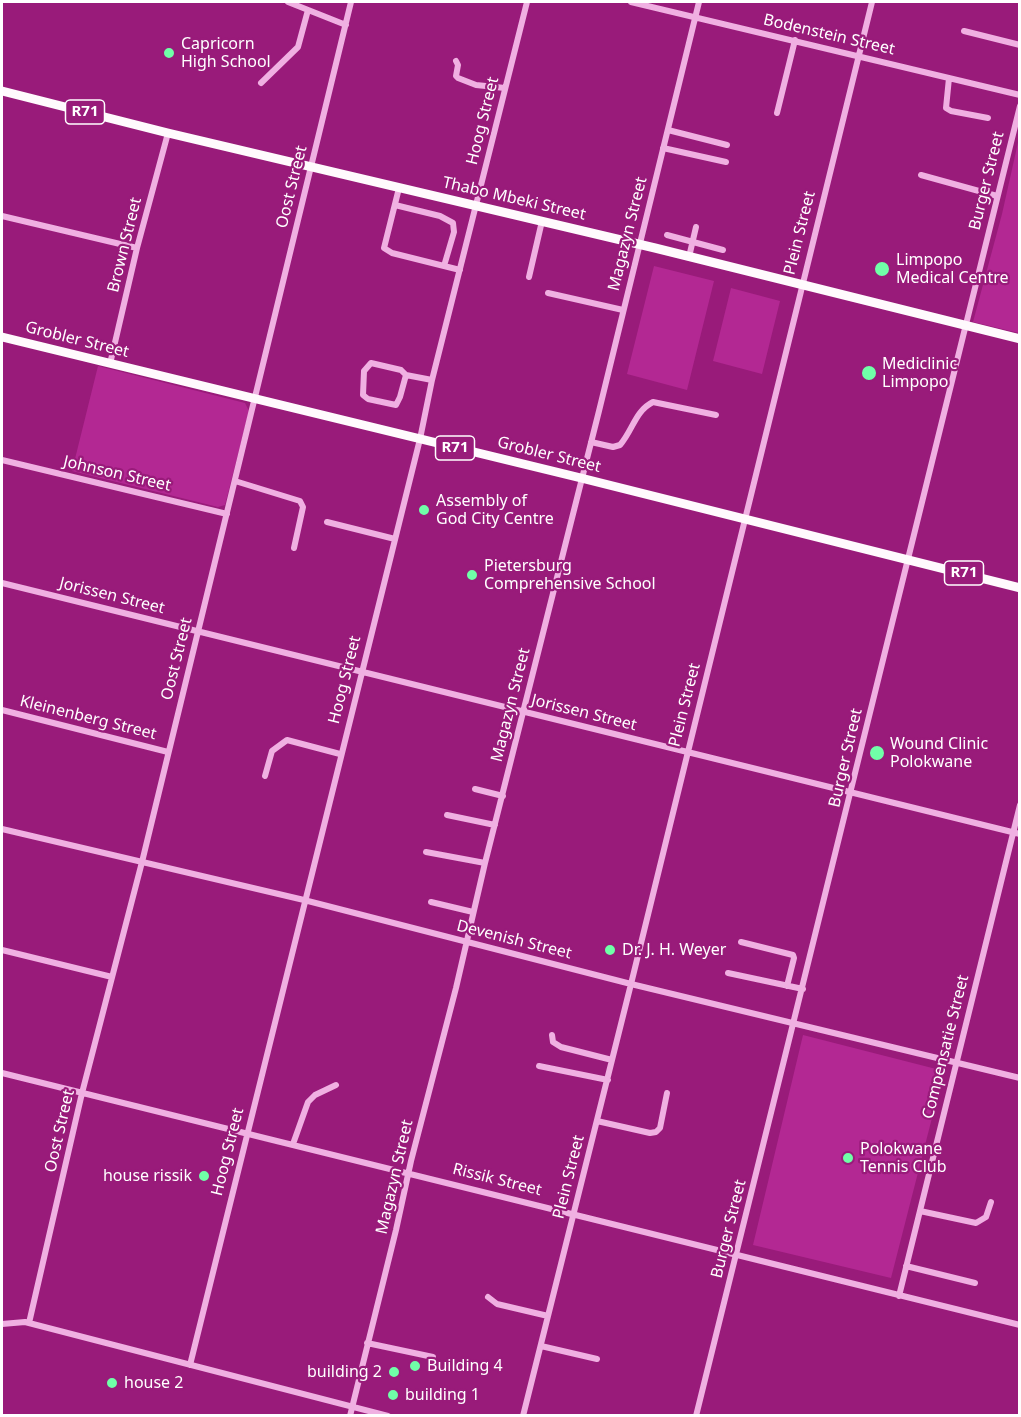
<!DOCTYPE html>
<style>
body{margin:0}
#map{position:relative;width:1021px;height:1417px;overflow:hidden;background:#991b7a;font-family:"Noto Sans",sans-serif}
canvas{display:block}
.frame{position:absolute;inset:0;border:3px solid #fff;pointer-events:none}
</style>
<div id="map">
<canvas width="1021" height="1417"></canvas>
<div class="frame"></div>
</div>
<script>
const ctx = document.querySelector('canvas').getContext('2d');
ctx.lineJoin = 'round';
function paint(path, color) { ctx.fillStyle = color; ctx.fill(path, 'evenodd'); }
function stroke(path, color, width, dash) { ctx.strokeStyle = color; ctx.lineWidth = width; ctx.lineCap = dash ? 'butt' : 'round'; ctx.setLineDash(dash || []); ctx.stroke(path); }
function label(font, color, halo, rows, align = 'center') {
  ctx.font = font + ' "Noto Sans",sans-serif'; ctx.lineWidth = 4.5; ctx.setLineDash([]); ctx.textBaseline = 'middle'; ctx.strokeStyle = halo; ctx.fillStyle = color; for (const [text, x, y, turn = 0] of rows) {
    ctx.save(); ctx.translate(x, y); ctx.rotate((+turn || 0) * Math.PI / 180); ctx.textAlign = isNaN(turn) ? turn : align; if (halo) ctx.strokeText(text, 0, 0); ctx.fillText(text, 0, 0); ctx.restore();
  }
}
paint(new Path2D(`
 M1019,138V333L973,322L1002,214Z
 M654,266L714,281L687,390L627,374Z
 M731,288L780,301L762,374L713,361Z
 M98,366L245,403L249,411L225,505L218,507L72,471Z
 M803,1035L944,1071L891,1278L753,1245Z`), '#b32893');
stroke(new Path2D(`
 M288,2L346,25
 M631,2L1020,95
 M964,31L1020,45
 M456,61L458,65L456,76L458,78L476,85L505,88
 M949,78L946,108L951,111L988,118
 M261,83L298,47L308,10
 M777,113L795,40
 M668,130L727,145
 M663,148L726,162
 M921,175L997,196
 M399,188L384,248L392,253L460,270
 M395,205L440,216L453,223L454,232L444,266
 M2,216L137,248
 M667,235L723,250
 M689,257L696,227
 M529,277L542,221
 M548,293L623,310
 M110,364L137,248L168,133
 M406,375L400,397L396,405L368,399L363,395L364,371L371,363L401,370L406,375L432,380
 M591,442L613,447L620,445C633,430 635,411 653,402L716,415
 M2,460L227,514
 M235,481L300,501L303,507L294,548
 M327,522L395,539
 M2,583L1020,834
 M2,710L168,752
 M265,776L272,751L287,740L340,754
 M475,789L503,796
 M447,815L495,825
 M2,829L304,900L631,984L1020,1078
 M426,852L485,863
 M431,902L473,912
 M741,942L793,955L794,958L787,986
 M2,950L112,977
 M728,973L803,989
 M552,1035L553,1042L561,1047L612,1060
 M539,1066L608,1080
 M2,1073L1020,1325
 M597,1121L650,1133L656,1132L660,1128L667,1093
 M293,1144L308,1102L315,1095L336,1085
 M920,1211L976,1223L986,1217L991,1202
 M906,1266L975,1283
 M899,1296L1020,805
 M488,1297L497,1304L548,1316
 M29,1323L82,1093L142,862L351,2
 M2,1324L25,1322L388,1416
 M367,1343L433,1357
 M541,1346L597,1359
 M190,1365L420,439L432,380L527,2
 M350,1416L396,1230L411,1161L456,988L485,863L599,411L699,2
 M523,1416L631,984L872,2
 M696,1416C806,979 912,542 1020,106`), '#f0b0e2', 6);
stroke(new Path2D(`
 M2,91L168,133L655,248L1020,339
 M2,337L581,478L1020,588`), '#fffafd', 9);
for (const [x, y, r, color] of [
 [169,53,6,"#70ffa8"],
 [882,269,8,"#70ffa8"],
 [869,373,8,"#70ffa8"],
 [424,510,6,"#70ffa8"],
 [472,575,6,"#70ffa8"],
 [877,753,8,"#70ffa8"],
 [610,950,6,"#70ffa8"],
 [848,1158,6,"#70ffa8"],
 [204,1176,6,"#70ffa8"],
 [415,1366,6,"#70ffa8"],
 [394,1372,6,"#70ffa8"],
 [112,1383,6,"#70ffa8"],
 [393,1395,6,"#70ffa8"]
]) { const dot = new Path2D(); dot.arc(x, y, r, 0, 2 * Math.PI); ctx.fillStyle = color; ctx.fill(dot); stroke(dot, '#991b7a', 2); }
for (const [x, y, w] of [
 [85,112,39],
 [455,448,39],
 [964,573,39]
]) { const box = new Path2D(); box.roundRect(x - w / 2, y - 12, w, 24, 4.5); ctx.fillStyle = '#991b7a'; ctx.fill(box); stroke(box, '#fff', 1.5); }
label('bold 15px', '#fff', null, [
 ["R71",85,112],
 ["R71",455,448],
 ["R71",964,573]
]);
label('16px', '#fff', '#991b7a', [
 ["Bodenstein Street",829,35,13],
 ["Hoog Street",483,121,-76],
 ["Burger Street",987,181,-76],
 ["Oost Street",292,187,-76],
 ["Thabo Mbeki Street",514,199,13],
 ["Plein Street",800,233,-76],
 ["Magazyn Street",628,234,-76],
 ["Brown Street",125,245,-76],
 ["Grobler Street",77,340,14],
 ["Grobler Street",549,455,14],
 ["Johnson Street",117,474,13],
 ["Jorissen Street",112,596,14],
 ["Oost Street",177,659,-76],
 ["Hoog Street",345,680,-76],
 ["Magazyn Street",511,705,-76],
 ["Plein Street",685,705,-76],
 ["Jorissen Street",584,713,14],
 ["Kleinenberg Street",88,718,14],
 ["Burger Street",846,758,-77],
 ["Devenish Street",514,940,14],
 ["Compensatie Street",946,1047,-76],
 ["Oost Street",60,1131,-77],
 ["Hoog Street",228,1152,-76],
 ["Magazyn Street",395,1177,-77],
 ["Plein Street",569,1177,-76],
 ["Rissik Street",497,1180,14],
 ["Burger Street",729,1229,-76]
]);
label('16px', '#fff', '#991b7a', [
 ["Capricorn",181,44],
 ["High School",181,62],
 ["Limpopo",896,260],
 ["Medical Centre",896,278],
 ["Mediclinic",882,364],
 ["Limpopo",882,382],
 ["Assembly of",436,501],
 ["God City Centre",436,519],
 ["Pietersburg",484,566],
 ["Comprehensive School",484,584],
 ["Wound Clinic",890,744],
 ["Polokwane",890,762],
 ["Dr. J. H. Weyer",622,950],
 ["Polokwane",860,1149],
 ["Tennis Club",860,1167],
 ["house rissik",192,1176,"right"],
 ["Building 4",427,1366],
 ["building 2",382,1372,"right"],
 ["house 2",124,1383],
 ["building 1",405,1395]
], 'left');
</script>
